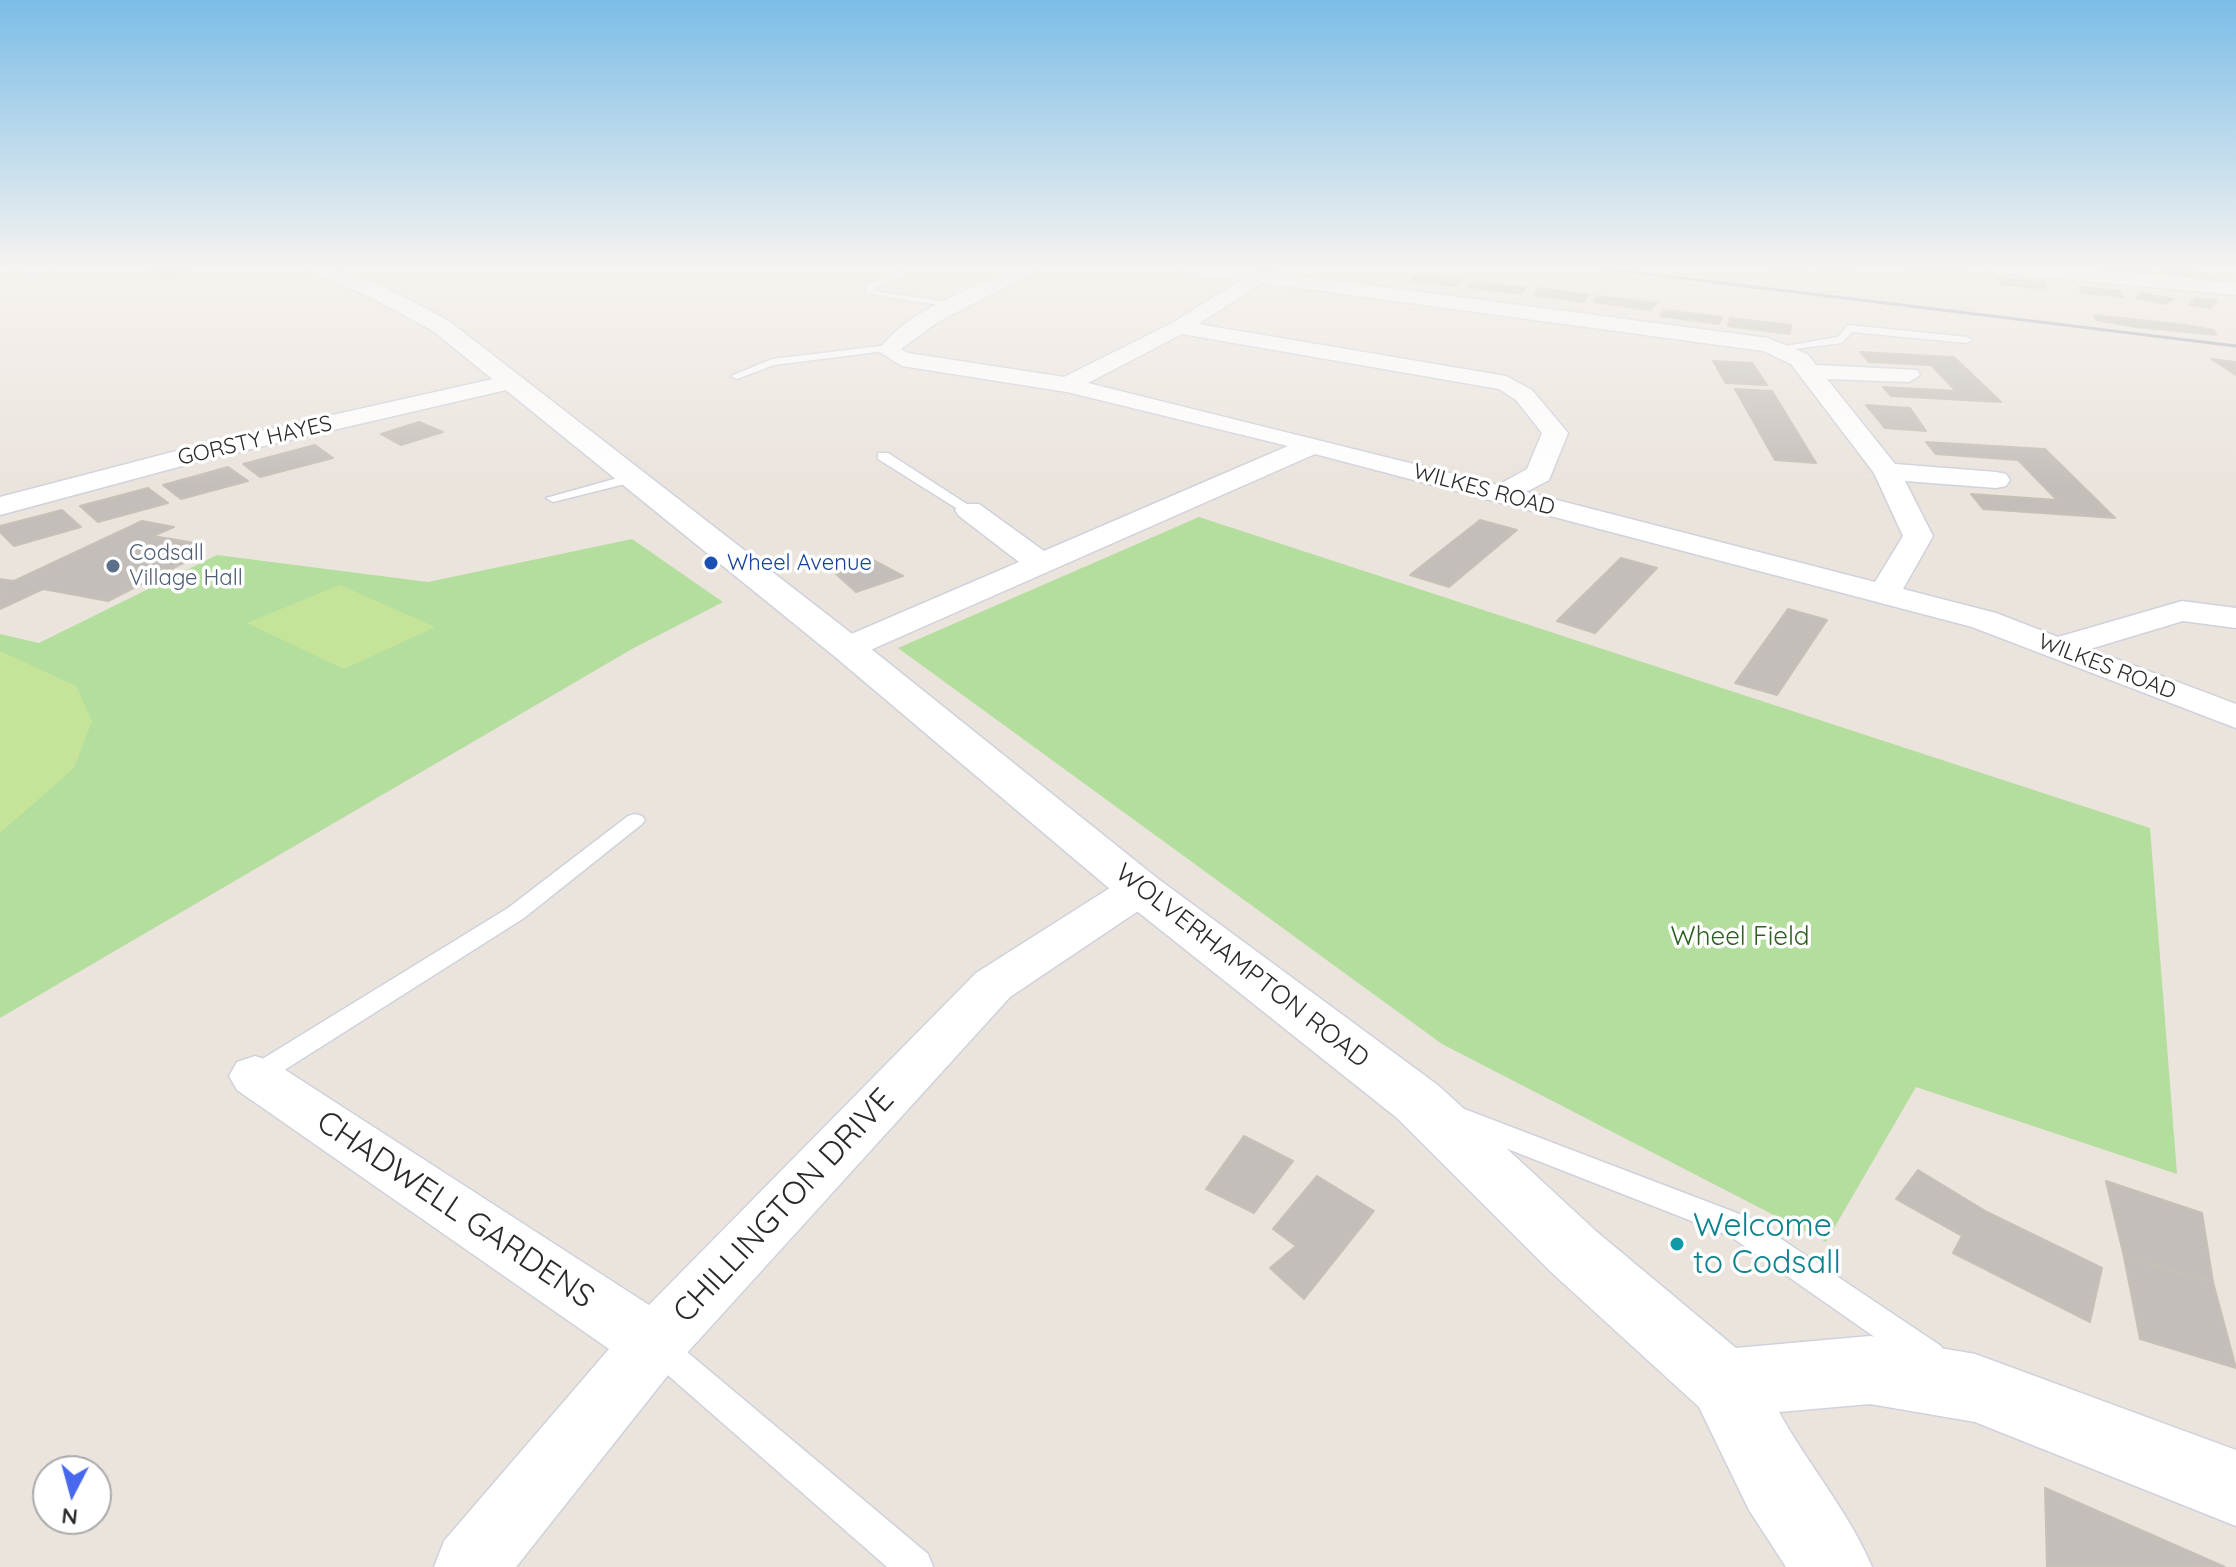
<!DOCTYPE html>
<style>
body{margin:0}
#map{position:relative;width:2236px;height:1567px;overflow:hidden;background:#ebe4dd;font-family:Quicksand,sans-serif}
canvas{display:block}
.north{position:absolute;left:32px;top:1455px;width:80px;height:80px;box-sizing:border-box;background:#fff;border:2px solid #aaa;border-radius:50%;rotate:186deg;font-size:22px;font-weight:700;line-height:32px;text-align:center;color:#2a2a2a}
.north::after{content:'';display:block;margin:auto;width:28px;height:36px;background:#4869ed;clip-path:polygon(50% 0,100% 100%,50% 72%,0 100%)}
</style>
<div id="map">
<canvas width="2236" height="1567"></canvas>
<div class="north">N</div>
</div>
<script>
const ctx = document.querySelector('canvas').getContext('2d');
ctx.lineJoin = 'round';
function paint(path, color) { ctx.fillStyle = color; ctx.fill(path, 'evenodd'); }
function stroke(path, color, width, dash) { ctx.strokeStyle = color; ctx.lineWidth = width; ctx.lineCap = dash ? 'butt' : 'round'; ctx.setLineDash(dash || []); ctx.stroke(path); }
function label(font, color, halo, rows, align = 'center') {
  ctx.font = font + ' Quicksand,sans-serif'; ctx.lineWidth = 7; ctx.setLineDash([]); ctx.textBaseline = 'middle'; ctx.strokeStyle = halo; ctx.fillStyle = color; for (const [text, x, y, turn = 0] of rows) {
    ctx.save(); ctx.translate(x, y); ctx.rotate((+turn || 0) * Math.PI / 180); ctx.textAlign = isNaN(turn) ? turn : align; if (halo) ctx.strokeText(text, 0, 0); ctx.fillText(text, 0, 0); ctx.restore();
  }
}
paint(new Path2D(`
 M1199,517L2150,828L2177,1174L1916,1087L1826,1242L1442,1044L898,648Z
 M632,539L723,602L632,649L0,1018V634L39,643L217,555L428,582Z`), '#b4de9d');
paint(new Path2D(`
 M340,585L435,627L344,669L247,623Z
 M0,651L76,686L92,721L74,768L0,833Z`), '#c6e499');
const building = new Path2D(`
 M178,266L196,273L163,279L147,272Z
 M1772,266H1804L1802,273L1770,270Z
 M1822,266H1829L1851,269L1850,275L1818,272Z
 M1904,266L1966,271L1968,276L1904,270Z
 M2104,266L2146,268L2153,274L2107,270Z
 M2163,269L2205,273L2210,279L2168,275Z
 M1417,274L1462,279L1455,286L1411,281Z
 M1997,278L2044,282L2045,289L2001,284Z
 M1474,281L1525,288L1520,294L1467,287Z
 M2078,287L2120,291L2124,297L2083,293Z
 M1538,288L1589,295L1584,302L1533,295Z
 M2143,293L2174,299L2164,304L2135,298Z
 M1597,296L1657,303L1650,310L1594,302Z
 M2196,298L2217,301L2210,308L2188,305Z
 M1664,310L1722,317L1719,324L1660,316Z
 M2094,315L2187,325L2214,330L2216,335L2136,327L2096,320Z
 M1730,318L1791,325L1790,334L1728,326Z
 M1860,352L1954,357L2001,402L1891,396L1883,387L1956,391L1931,365L1869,362Z
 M2211,359L2236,362V375Z
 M1713,361L1752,363L1767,385L1726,383Z
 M1735,389L1772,391L1816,463L1775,460Z
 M1866,405L1910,408L1926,431L1885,428Z
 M419,422L443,432L401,445L381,434Z
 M1926,442L2045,449L2115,518L1983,509L1971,494L2057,500L2018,460L1936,454Z
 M315,445L333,458L260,477L243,464Z
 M228,467L248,481L181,499L163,485Z
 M148,488L168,503L98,522L80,506Z
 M62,510L81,527L14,546L0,532V526Z
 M1480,520L1517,530L1449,587L1410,575Z
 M142,521L174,527L153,536L201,544L188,550L203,553L108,601L43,589L0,609V579L14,581Z
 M1621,558L1657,568L1595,633L1557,621Z
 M873,560L903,576L856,592L836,574Z
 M1788,609L1827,620L1777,695L1735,683Z
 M1244,1136L1293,1161L1254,1213L1206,1189Z
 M1918,1170L1987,1212L2102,1268L2090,1322L1953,1253L1962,1236L1896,1199Z
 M1317,1176L1374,1211L1304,1299L1270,1268L1296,1246L1273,1229Z
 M2106,1181L2202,1213L2213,1282L2124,1257Z
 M2124,1257L2213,1282L2236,1368L2140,1339Z
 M2045,1488L2225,1567H2047Z`);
paint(building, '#c3beb9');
stroke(building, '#c6c0b6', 2);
const lane = new Path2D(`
 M4,266L31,269L64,266L31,275Z
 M908,267L911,272L874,288L875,291L952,303L956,308L866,293V285Z
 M1848,325L1967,337L1972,340L1967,343L1852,332L1842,343L1779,351L1774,348L1838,337Z
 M889,345L894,348L893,350L774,365L737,379L731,376L772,359Z
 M878,453H888L976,510L964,513L878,459Z
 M632,474L637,475V481L553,502L546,498Z
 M635,814L642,816L645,820L642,824L524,918L264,1083L255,1086L246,1083L242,1076L246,1069L508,908L628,816Z
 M1459,1107L1750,1218L1941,1346L1946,1357L1941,1368L1930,1372L1919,1368L1730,1236L1449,1126L1446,1118L1449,1110Z
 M657,1331L668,1336L928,1554L933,1567H887L646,1356L641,1346L646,1336Z`);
const street = new Path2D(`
 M1021,266H1046L938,322L901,349L908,353L1064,377L1172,323L1241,280L1179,272L1170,266H1225L1768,338L1807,354L1816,365L1917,370L1920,375L1909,382L1827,379L1895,464L1996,472L2006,474L2010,480L2006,486L1996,488L1905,481L1933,536L1903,589L1996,613L2058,637L2182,601L2236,608V628L2183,621L2090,649L2236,704V728L1972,627L1315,454L859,655L847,658L835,655L830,648L835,641L1019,562L959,516L955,510L959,504H979L1044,551L1288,446L1067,392L902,366L878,351C908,308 975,288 1021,266ZM1262,283L1763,351L1791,364L1874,473L1903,536L1875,582L1526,492L1549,480L1568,433L1532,390L1506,376L1198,324ZM1182,334L1499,389L1516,400L1542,433L1527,469L1498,485L1088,383Z
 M1979,266H2053L2236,283V295L1988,272Z
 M511,375L523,382L519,387L208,459L0,515V497L203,444Z
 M1140,875L1156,879L1162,889L1156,899L1010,997L676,1365L516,1567H434L444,1541L609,1349L237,1090L229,1076L237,1062L255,1056L273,1062L649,1305L976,973L1124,879Z`);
const secondary = new Path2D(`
 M299,266C354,266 402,296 449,321L860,640L1157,878L1439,1086L1597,1232L1736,1348L1870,1336L1975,1354L2236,1450V1526L1975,1422L1870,1404L1779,1412C1808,1465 1849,1512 1872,1567H1786L1749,1510L1699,1407L1551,1272L1397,1118L1123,900L834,656L433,331L376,300Z`);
stroke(lane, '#cfd2dd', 3);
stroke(street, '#cfd2dd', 3);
stroke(secondary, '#cfd2dd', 3);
paint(lane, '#fff');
paint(street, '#fff');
paint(secondary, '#fff');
stroke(new Path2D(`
 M1583,266L2236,346`), '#a0a3b3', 3);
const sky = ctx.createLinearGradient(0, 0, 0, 486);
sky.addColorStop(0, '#7bbde7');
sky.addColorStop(0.55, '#f6f3f0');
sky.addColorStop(1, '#f6f3f000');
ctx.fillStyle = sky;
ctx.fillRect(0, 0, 2236, 486);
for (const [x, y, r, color] of [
 [711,563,8,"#1a4fb4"],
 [113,566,8,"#5c6f8a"],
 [1677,1244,8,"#0f9aa8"]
]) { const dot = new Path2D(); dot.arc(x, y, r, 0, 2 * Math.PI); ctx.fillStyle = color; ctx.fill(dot); stroke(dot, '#fff', 3); }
label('22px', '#2a2a2a', '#fff', [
 ["GORSTY HAYES",255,441,-13],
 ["WILKES ROAD",1484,490,15],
 ["WILKES ROAD",2107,667,21]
]);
label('22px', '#4e5e75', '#fff', [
 ["Codsall",129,553],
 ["Village Hall",129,578]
], 'left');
label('22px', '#164399', '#fff', [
 ["Wheel Avenue",727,563]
], 'left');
label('26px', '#2e611f', '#fff', [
 ["Wheel Field",1740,937]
]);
label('26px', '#2a2a2a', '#fff', [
 ["WOLVERHAMPTON ROAD",1242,966,38]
]);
label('32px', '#2a2a2a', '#fff', [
 ["CHILLINGTON DRIVE",784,1206,-47],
 ["CHADWELL GARDENS",455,1210,34]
]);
label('32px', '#0d838f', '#fff', [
 ["Welcome",1693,1226],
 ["to Codsall",1693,1263]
], 'left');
</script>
